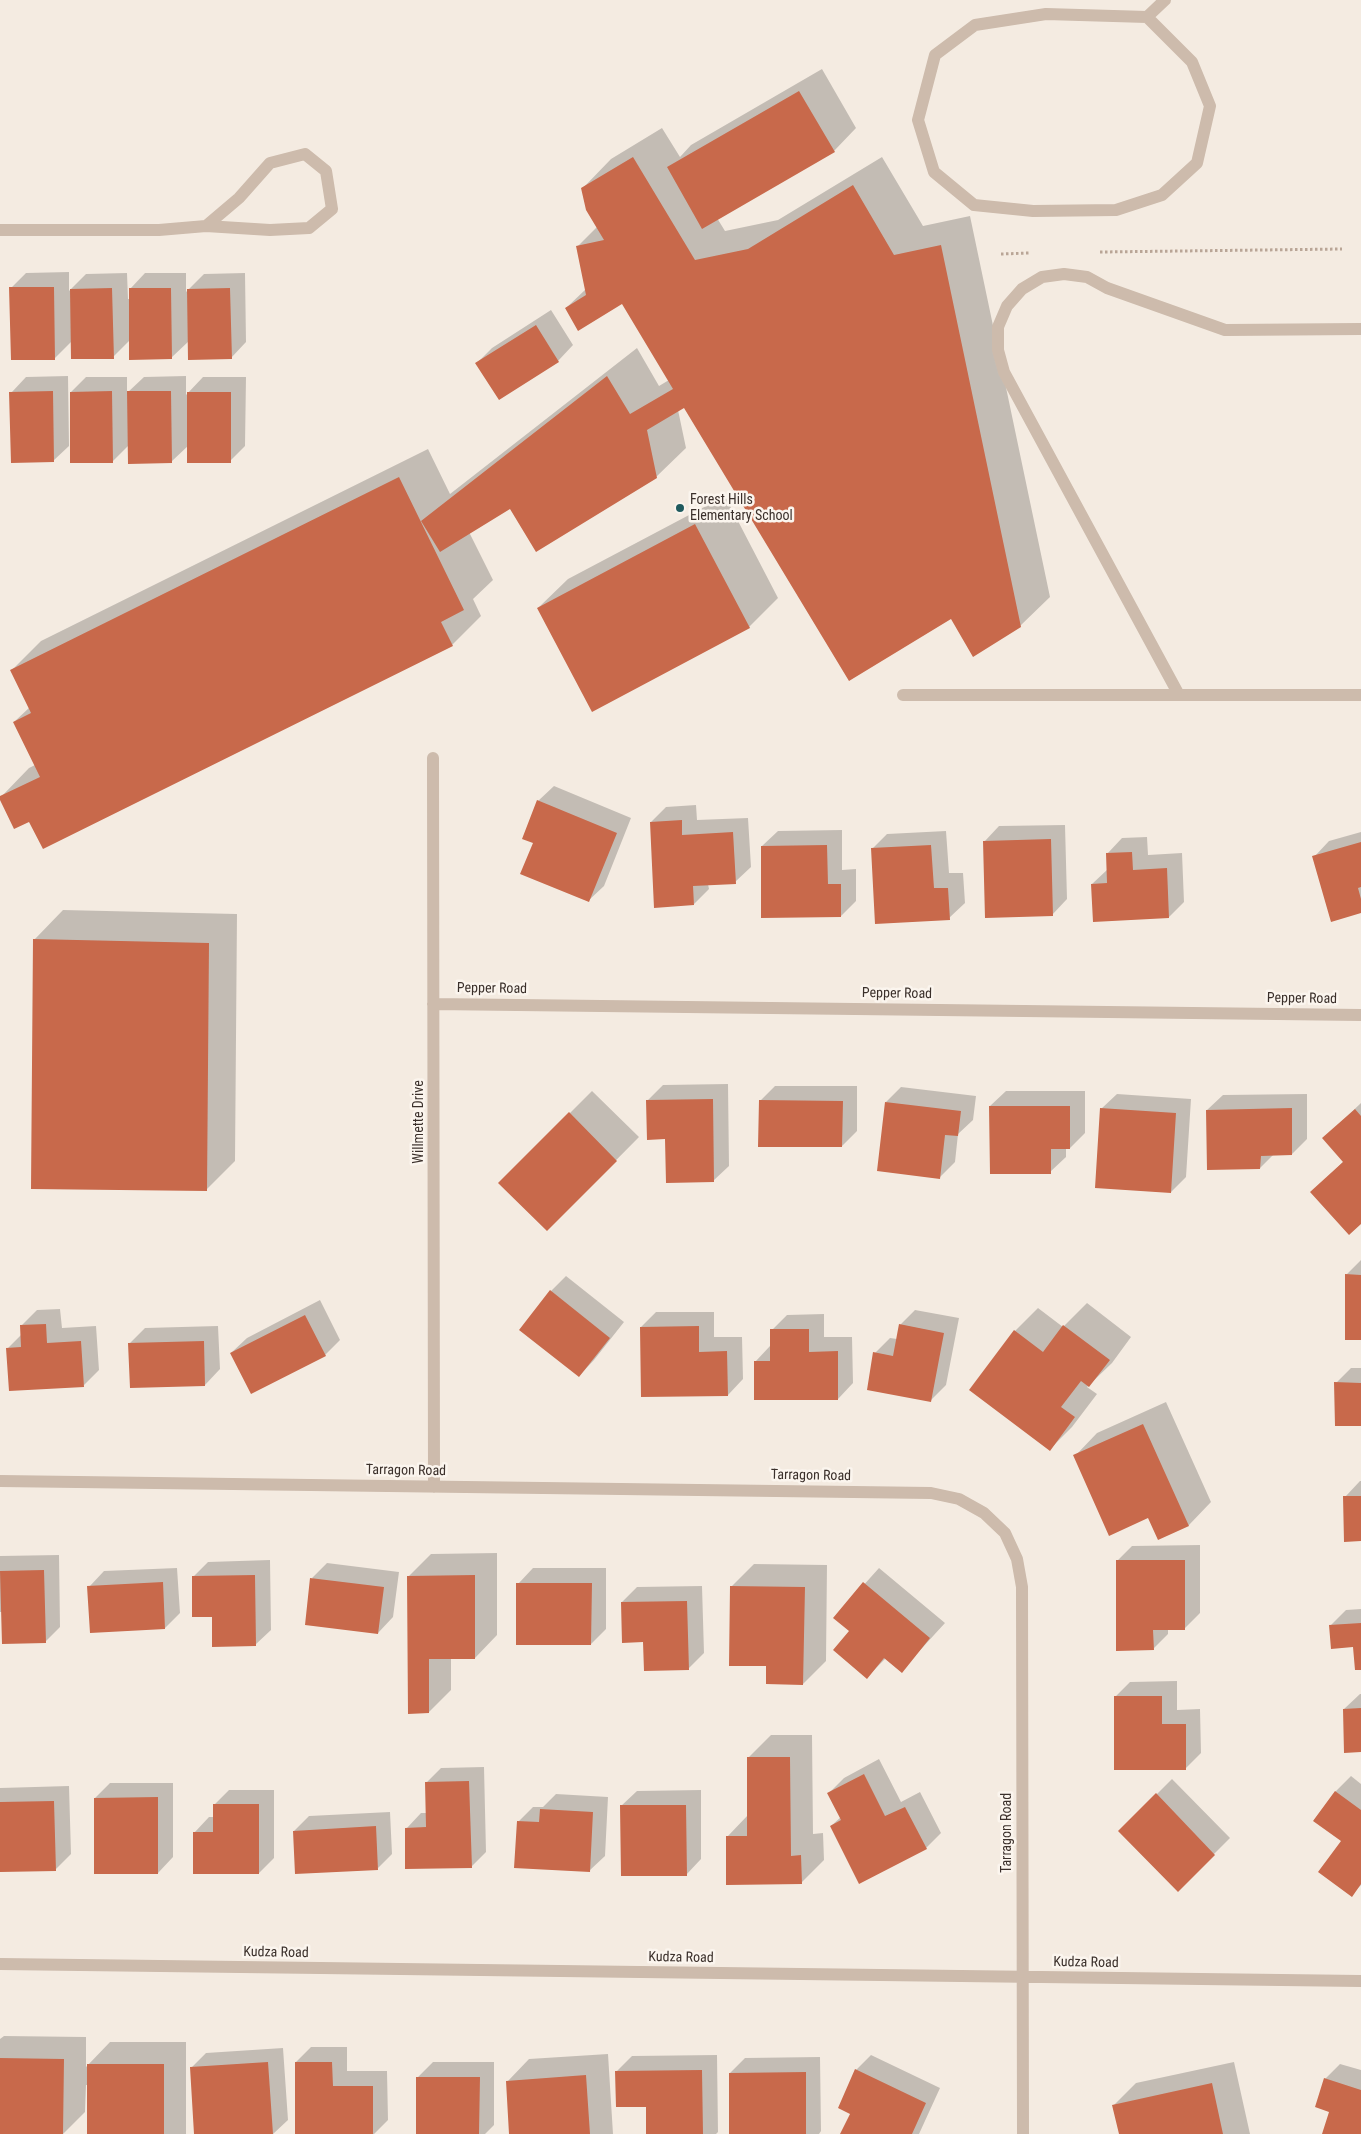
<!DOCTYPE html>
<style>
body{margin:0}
canvas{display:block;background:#f4ebe1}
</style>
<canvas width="1361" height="2134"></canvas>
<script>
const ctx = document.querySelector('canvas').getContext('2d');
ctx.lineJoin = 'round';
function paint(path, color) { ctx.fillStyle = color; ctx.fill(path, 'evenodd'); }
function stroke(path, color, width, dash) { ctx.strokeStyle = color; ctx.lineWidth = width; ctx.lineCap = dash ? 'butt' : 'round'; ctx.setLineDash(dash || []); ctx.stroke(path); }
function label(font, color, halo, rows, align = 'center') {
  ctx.font = font + ' "Roboto Condensed",sans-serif'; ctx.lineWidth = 5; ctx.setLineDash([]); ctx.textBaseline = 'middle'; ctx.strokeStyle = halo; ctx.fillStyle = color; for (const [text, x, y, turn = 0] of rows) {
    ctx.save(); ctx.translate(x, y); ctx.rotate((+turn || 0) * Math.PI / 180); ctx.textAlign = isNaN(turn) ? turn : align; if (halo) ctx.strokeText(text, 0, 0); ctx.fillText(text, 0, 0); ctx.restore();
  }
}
paint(new Path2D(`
 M822,69L856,128L834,151L717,218L725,231L778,220L882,157L923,226L970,216L1050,597L1020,626L951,617L685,406L678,410L686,448L656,477L511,507L469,532L493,580L473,599L481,616L452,645L30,820L0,798L29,768L35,765L14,722L30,707L12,670L41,641L428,449L450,494L637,348L659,386L669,380L622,302L566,308L586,289L578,246L597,227L582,189L611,159L662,128L680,157L691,145Z
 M69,272V291L86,274L127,273L128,299H130V289L145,273H186V292L204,274L245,273L246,342L231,358L189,341L171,358L130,340L113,357L72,341L55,358L11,288L26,273Z
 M551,310L573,345L558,361L499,398L477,363L492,348Z
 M68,376L69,446L53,461L11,393L26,377Z
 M186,376V395L203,377H246L245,446L230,461L189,445L171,462L129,445L112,462L71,392L86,377H127V393L144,377Z
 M725,496L778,598L749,627L538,608L568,579Z
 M554,786L631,818L604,886L588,901L534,843L538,801Z
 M696,805L697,820L748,818L751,867L735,882L708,884L709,889L694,904L651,822L666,807Z
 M1065,825L1067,899L1052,915L984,842L999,826Z
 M842,830V870L856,869V901L841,916L762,846L778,831Z
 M946,831L949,873H963L965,903L949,918L872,849L887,834Z
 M1361,832V912L1314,857L1329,841Z
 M1147,837L1148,855L1182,853L1184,902L1169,917L1092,884L1108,869L1107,854L1122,838Z
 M63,910L237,914L235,1161L206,1190L34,940Z
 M728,1084L729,1166L713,1181L666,1138L648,1100L663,1085Z
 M775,1086H857V1131L842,1146L760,1101Z
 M901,1087L976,1096L973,1120L958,1134L955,1162L940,1177L886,1102Z
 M592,1091L639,1137L547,1230L500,1183Z
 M1006,1091H1085V1133L1070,1148H1066V1157L1050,1172L990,1106Z
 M1117,1094L1191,1099L1186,1177L1171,1192L1101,1109Z
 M1307,1094V1139L1292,1154H1274L1260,1168L1207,1110L1223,1095Z
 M1361,1103V1222L1312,1192L1344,1161L1324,1138Z
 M1361,1260V1339L1346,1275Z
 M566,1276L624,1322L594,1360L579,1376L551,1291Z
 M320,1300L340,1340L325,1355L231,1353L247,1338Z
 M1087,1303L1131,1337L1112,1363L1087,1387L1097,1394L1072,1427L1050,1449L971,1389L1015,1331L1038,1308L1063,1327Z
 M60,1309L62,1328L96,1326L99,1370L84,1385L8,1348L22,1334L21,1326L37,1310Z
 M915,1310L959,1318L946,1385L931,1400L875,1353L890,1338L897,1339L900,1325Z
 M656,1312H714V1337H742L743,1379L728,1395L641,1327Z
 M824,1314V1337H852L853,1383L838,1399L755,1362L770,1346L772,1330L787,1315Z
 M218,1326L220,1369L205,1385L130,1343L145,1328Z
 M1351,1368H1361V1425L1336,1383Z
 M1166,1402L1211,1502L1189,1525L1158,1538L1149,1516L1075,1456L1097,1433Z
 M1360,1481H1361V1540L1345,1497Z
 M1200,1545V1613L1185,1628L1168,1629V1634L1153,1649L1117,1561L1132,1546Z
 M497,1553V1635L475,1658H451V1690L429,1712L408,1577L431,1554Z
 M59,1555L60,1627L45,1642L3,1612H0V1556Z
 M270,1560L271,1630L255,1645L213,1615L193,1577L208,1562Z
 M327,1563L399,1572L393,1617L378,1633L312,1578Z
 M754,1564L827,1565L826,1661L803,1684L768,1665L732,1586Z
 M177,1568L180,1613L165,1628L89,1587L104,1571Z
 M533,1568H606V1629L591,1644L518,1584Z
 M879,1568L945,1623L901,1671L886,1658L867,1677L850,1630L835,1617Z
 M702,1586L704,1653L688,1669L644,1641L622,1602L637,1587Z
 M1361,1609V1669L1354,1646L1330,1626L1346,1610Z
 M1177,1681V1710L1200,1709L1201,1753L1185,1769L1115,1697L1130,1682Z
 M1360,1694H1361V1751L1344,1709Z
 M771,1735H812L813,1834L823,1833L824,1860L801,1883L727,1837L748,1815V1758Z
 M879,1759L901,1802L920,1792L941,1833L926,1848L831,1826L841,1817L829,1793L844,1778Z
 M484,1767L486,1852L471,1867L406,1829L421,1813H427L426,1783L441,1768Z
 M1351,1776L1361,1784V1885L1351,1895L1343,1841L1314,1820L1336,1791Z
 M1172,1779L1230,1838L1178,1890L1120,1831Z
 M110,1783H173V1857L158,1873L95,1798Z
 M69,1786L71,1854L55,1870L0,1871V1788Z
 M229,1790H274V1858L259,1873L194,1833L209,1817H214V1805Z
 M701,1790V1859L686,1875L621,1806L637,1791Z
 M556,1794L608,1797L605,1856L589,1871L518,1822L533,1807H543Z
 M390,1812L392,1854L377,1869L294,1831L309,1816Z
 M4,2036L86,2037V2067L110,2042H186V2134H88V2085H86L85,2112L63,2134H0V2039Z
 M311,2047H347V2071H387L388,2120L374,2134H296V2062Z
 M283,2048L288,2120L273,2134H195L191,2068L206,2053Z
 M608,2054L613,2134H510L507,2082L529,2059Z
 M717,2055L718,2132L716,2134H648L647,2105L616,2072L632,2056Z
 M871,2055L940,2088L919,2134H842L851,2113L856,2070Z
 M820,2057L821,2131L819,2134H730V2073L745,2058Z
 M433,2062H494V2125L485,2134H417L418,2077Z
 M1234,2062L1250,2134H1120L1114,2105L1136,2083Z
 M1340,2064L1361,2070V2134H1323L1331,2111L1325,2079Z`), '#0003');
paint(new Path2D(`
 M799,91L835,152L702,229L667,167Z
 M633,157L695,260L748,249L853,185L894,255L941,245L1021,627L973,657L951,619L849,681L684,408L647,430L657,478L536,552L510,509L440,552L421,521L607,376L630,414L673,389L622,304L578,331L565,308L586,295L576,246L604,240L586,210L581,188Z
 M9,287H54L55,360H11Z
 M112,288L114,359H71L70,289Z
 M129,288H171L172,359L129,360Z
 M230,288L232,359L188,360L187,289Z
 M536,325L559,362L499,400L475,363Z
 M53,391L54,462L11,463L9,392Z
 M112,391L113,463H70V392Z
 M127,391H171L172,463L128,464Z
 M187,392H231V463H187Z
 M399,477L464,610L441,622L453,646L43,849L29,822L14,829L0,800V796L40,777L13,722L31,713L10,670Z
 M695,524L750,628L592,712L537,608Z
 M537,800L617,833L589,902L520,874L533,843L522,839Z
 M682,820V835L733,832L736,884L693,886L694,905L654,908L650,822Z
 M1051,839L1053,916L985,918L983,841Z
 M1361,842V887L1358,888L1361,899V913L1331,922L1312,856Z
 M827,845L828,884H841V917L761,918V846Z
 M931,845L934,888H948L950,920L875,924L871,848Z
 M1132,852L1133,870L1167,868L1169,918L1093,922L1091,884L1107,883L1106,853Z
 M33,939L209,943L207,1191L31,1189Z
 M713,1099L714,1182L666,1183L665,1139L647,1140L646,1100Z
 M759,1100L843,1101L842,1147H758Z
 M885,1102L961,1111L958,1136L945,1135L940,1179L877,1171Z
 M989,1106H1070V1149H1051V1174H990Z
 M1100,1108L1176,1113L1171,1193L1095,1188Z
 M1292,1108V1155L1261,1156L1260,1169L1207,1170L1206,1110Z
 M1355,1109L1361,1116V1224L1349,1235L1310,1192L1343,1162L1322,1138Z
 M569,1112L617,1161L547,1231L498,1183Z
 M1345,1274L1361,1275V1340H1345Z
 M550,1290L610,1338L579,1377L519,1330Z
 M305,1315L326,1356L251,1394L230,1353Z
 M46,1324L47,1343L81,1341L84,1387L9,1391L6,1348L21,1347L20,1325Z
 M899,1324L944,1333L931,1402L867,1390L873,1352L893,1356Z
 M1063,1325L1110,1360L1089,1387L1081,1381L1061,1407L1075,1417L1050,1451L969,1390L1014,1330L1043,1352Z
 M699,1326V1352L727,1351L728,1396L641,1397L640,1327Z
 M770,1329H809V1352L838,1351V1400H754V1361H770Z
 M204,1341L205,1386L130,1388L128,1343Z
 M1334,1382L1361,1383V1426H1335Z
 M1143,1424L1189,1526L1158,1540L1148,1518L1109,1536L1073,1455Z
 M1343,1496H1361V1541L1344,1542Z
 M1116,1560H1185V1630H1153L1154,1650L1116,1651Z
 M44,1570L46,1643L2,1644L0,1571Z
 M255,1575L256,1646L212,1647V1617H192V1576Z
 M475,1575V1659H429V1713L408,1714L407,1576Z
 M310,1578L384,1587L378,1634L305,1625Z
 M163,1582L165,1629L90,1633L87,1586Z
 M863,1582L930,1638L902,1673L884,1658L867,1679L833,1650L849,1631L833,1618Z
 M516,1583H592L591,1645H516Z
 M730,1586L805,1587L803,1685L766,1684V1666H729Z
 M687,1601L689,1670L644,1671L643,1642L622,1643L621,1602Z
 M1361,1623V1670H1355L1353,1647L1331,1649L1329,1625Z
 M1114,1696H1162V1724H1186V1770H1114Z
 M1361,1708V1752L1344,1753L1343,1709Z
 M747,1757H790L791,1856L801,1855L802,1884L726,1885V1836H747Z
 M864,1774L885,1816L905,1807L927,1849L859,1884L830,1826L841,1820L827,1793Z
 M469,1781L472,1868L405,1869V1828L426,1827L425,1782Z
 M1335,1791L1361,1810V1884L1352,1897L1318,1872L1341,1841L1313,1821Z
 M1156,1793L1215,1855L1178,1892L1118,1831Z
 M158,1797V1874H94V1798Z
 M54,1801L56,1871L0,1872V1802Z
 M213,1804H259V1874H193V1832H213Z
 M620,1805H686L687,1876H621Z
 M540,1809L593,1812L590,1872L514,1868L517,1821L539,1822Z
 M376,1826L378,1870L295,1874L293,1831Z
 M0,2058L64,2059L63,2134H0Z
 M268,2062L273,2134H194L190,2067Z
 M295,2062H332L333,2086H373V2134H295Z
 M87,2064H164V2134H87Z
 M855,2069L926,2103L912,2134H840L850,2114L838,2108Z
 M702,2070L703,2134H646V2107H616L615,2071Z
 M806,2072V2134H729V2073Z
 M586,2075L590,2134H509L506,2081Z
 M416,2077H480L479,2134H416Z
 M1324,2078L1361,2090V2134H1322L1329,2112L1315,2107Z
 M1212,2083L1223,2134H1119L1112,2105Z`), '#c8694b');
stroke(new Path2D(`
 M1100,252L1342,249
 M1001,254L1029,253`), '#b9a596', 3, [2.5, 2.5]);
stroke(new Path2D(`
 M1147,17L1192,62L1210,106L1197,163L1162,195L1116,210L1033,211L974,205L934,172L918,120L935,55L975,25L1046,14L1147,17L1165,0
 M0,230H159L206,226L270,230L309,228L332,209L326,171L305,154L270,163L239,198L206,226
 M903,695H1361
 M1179,695L1004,372L998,350V327L1007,306L1022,289L1042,277L1064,274L1087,277L1107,288L1225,330L1361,329
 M433,758L434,1487
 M433,1004L1361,1015
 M0,1481L931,1493L959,1499L984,1513L1005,1533L1017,1559L1022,1587L1023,2134
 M0,1964L1361,1981`), '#cdbbac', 12);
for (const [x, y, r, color] of [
 [680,508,5,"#1f5a5e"]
]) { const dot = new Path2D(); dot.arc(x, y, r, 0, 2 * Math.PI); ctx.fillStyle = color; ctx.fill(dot); stroke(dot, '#fbf5ee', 2); }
label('14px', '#3b302b', '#fbf5ee', [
 ["Forest Hills",690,500],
 ["Elementary School",690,516]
], 'left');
label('14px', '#3b302b', '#fbf5ee', [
 ["Pepper Road",492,989,1],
 ["Pepper Road",897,994,1],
 ["Pepper Road",1302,999,1],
 ["Willmette Drive",419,1122,-90],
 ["Tarragon Road",406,1471,1],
 ["Tarragon Road",811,1476,1],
 ["Tarragon Road",1007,1833,-90],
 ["Kudza Road",276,1953,1],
 ["Kudza Road",681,1958,1],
 ["Kudza Road",1086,1963,1]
]);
</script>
